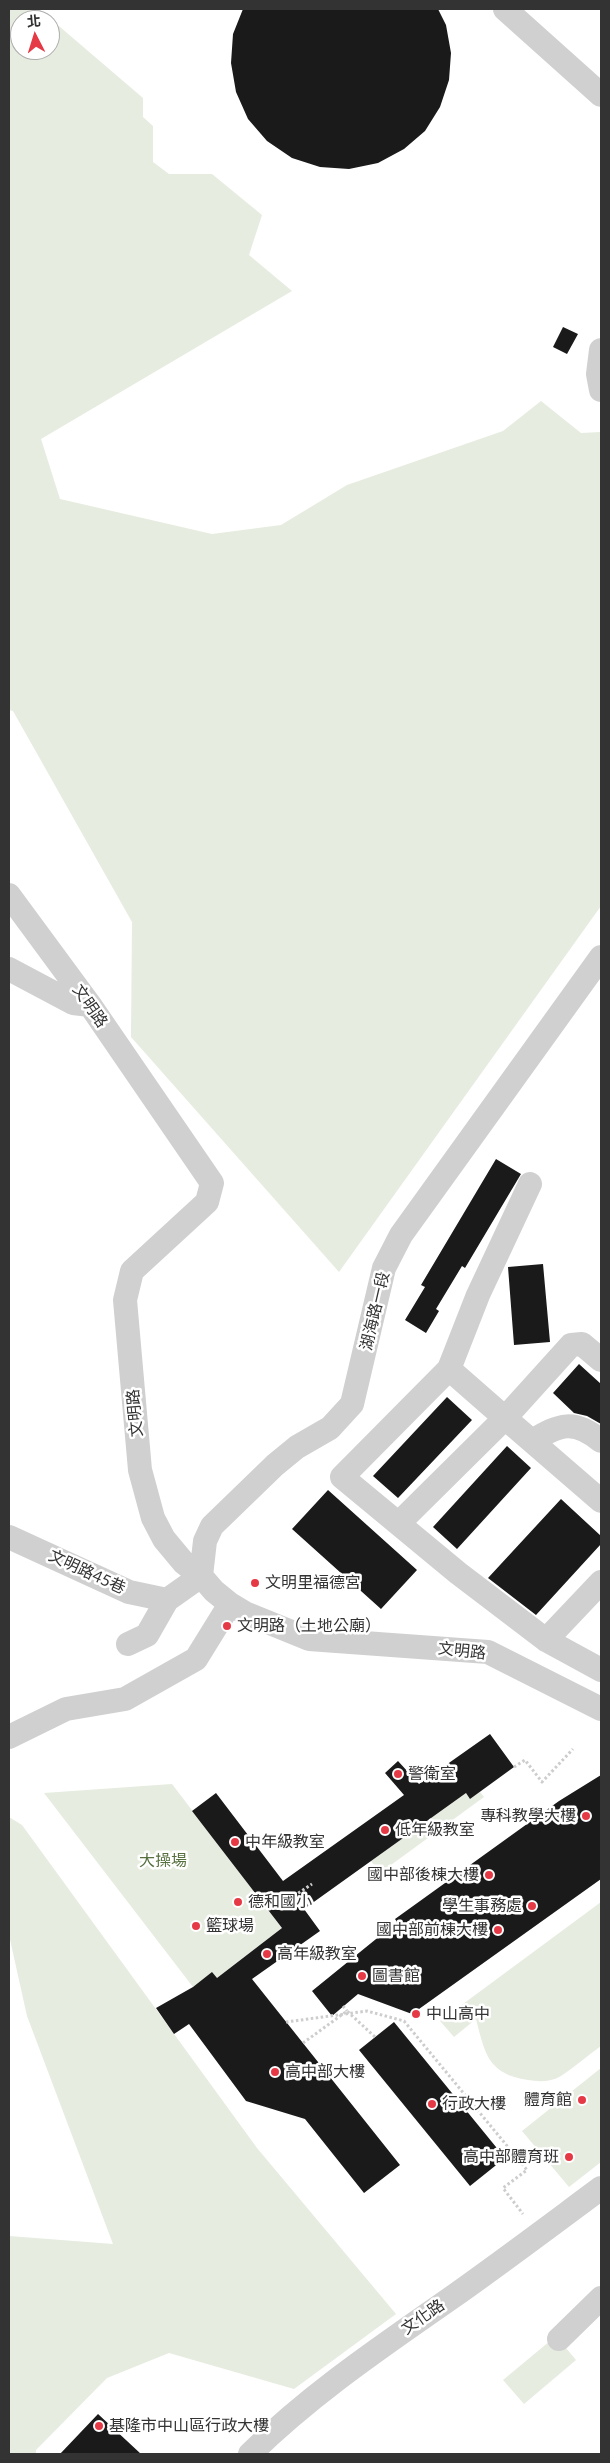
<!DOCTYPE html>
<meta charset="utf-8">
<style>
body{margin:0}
#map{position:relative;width:610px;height:2463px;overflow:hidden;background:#fff;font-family:Lato,"Noto Sans TC",sans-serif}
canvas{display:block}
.frame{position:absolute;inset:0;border:10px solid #333;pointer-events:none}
.north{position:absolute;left:10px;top:10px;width:50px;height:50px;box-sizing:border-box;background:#fff;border:1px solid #adadad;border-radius:50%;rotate:355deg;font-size:14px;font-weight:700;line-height:20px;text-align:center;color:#333}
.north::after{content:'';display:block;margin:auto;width:18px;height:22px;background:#e63946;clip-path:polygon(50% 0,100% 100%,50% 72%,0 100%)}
</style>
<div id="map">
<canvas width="610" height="2463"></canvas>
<div class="frame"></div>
<div class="north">北</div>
</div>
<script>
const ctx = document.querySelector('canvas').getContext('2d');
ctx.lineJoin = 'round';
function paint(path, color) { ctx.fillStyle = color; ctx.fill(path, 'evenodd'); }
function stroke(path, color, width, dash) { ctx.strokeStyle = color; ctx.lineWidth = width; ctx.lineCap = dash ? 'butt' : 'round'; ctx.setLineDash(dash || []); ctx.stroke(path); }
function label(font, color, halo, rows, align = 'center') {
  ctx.font = font + ' Lato,"Noto Sans TC",sans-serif'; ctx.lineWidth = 5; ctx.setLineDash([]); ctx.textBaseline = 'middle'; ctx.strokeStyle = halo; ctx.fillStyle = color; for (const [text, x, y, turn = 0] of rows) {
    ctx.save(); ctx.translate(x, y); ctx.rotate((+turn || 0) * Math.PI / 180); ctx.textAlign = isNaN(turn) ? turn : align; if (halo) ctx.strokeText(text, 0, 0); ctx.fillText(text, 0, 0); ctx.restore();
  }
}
paint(new Path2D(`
 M9,9H39L143,98V117L153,126V162L169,174H212L262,215L249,255L292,291L41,439L60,499L212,534L281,525L347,485L503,431L541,401L581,433L601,432V906L339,1272L131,1037L132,922L13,711L9,710ZM20,20H50V50H20Z
 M172,1784L282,1928L217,1978L193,1987L44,1793Z
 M480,1792L484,1797L380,1873L371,1861L466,1793L470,1799Z
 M9,1817L22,1825L257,2148L396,2314L294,2389L169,2353L107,2378L36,2450V2454H9V2236L113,2244L27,2016L9,1935Z
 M601,1902V2046C588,2055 575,2067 561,2076C551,2082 539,2082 528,2080C488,2074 485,2054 476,2019L454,2037L440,2021Z
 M601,2068V2162L569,2187L522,2131Z
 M556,2336L576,2360L524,2404L503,2380Z`), '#e6ecdf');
paint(new Path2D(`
 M243,9H438L446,25L451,53L449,80L440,107L425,131L404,149L378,163L349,169L320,167L292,158L267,141L248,119L236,92L231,63L233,34Z
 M563,327L578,334L567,354L553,347Z
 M496,1159L521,1174L465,1268L462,1266L436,1309L439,1311L426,1333L405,1320L425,1287L421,1285Z
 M543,1264L550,1342L514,1345L508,1267Z
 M579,1364L601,1384V1424L587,1416L574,1413L553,1393Z
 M447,1397L472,1420L398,1498L373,1476Z
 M507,1446L531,1468L457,1549L433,1527Z
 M328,1490L417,1570L381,1609L292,1529Z
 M561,1499L601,1536V1544L536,1615L488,1578Z
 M490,1734L514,1767L470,1799L466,1793L304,1909L320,1931L252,1979L400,2165L364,2193L305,2119L246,2101L189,2024L174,2034L156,2008L193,1987L212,1972L217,1978L282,1928L192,1811L216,1793L283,1881L404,1795L385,1773L398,1761L419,1784Z
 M601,1775V1879L412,2014L358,1994L332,2016L312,1991L397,1922L395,1919L559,1801Z
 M394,2022L505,2158L470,2186L359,2050Z
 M98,2414L141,2454H60Z`), '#1a1a1a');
stroke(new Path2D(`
 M514,1767L525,1760L542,1782L573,1749
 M294,1896L312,1884
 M343,2006L347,2011
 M286,2022L367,2011L404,2021L527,2170L503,2188L523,2214
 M303,2043L347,2011L375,2037`), '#cdcdcd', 3, [2.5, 2.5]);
stroke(new Path2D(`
 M505,9L601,95
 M601,350L598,374L601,390
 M9,895L90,1005L212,1183L207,1202L132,1271L125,1300L140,1470L153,1518L164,1539L184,1563L201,1576L214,1591L230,1604L245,1613L309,1639L488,1652L601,1709
 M9,969L73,1003L90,1005
 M530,1184L478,1295L449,1369L505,1418L571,1345L582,1344L601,1360
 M449,1369L342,1477L458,1573L546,1640L601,1670
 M532,1441C560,1424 574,1419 601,1441
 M399,1523L505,1418L601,1501
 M9,1537L129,1592L167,1600L201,1576
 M201,1576L205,1541L212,1526L275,1465L297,1447L330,1428L352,1404L384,1268L401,1235L601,957
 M546,1640L601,1582
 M128,1644L147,1635L167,1600
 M9,1737L66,1709L125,1699L196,1659L230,1604
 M559,2339L601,2298
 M250,2454C311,2394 381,2347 451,2298C502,2262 551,2225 601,2188`), '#d0d0d0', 24);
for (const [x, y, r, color] of [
 [255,1583,5,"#e63946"],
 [227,1626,5,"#e63946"],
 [398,1774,5,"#e63946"],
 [586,1816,5,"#e63946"],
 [385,1830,5,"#e63946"],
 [235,1842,5,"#e63946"],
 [489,1875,5,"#e63946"],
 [238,1902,5,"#e63946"],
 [532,1906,5,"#e63946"],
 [196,1926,5,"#e63946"],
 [498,1930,5,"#e63946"],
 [267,1954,5,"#e63946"],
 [362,1976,5,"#e63946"],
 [416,2014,5,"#e63946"],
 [275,2072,5,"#e63946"],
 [582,2100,5,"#e63946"],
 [432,2104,5,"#e63946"],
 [569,2157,5,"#e63946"],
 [99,2426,5,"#e63946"]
]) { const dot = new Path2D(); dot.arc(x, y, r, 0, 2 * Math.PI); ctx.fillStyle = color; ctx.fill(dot); stroke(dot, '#fff', 2); }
label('16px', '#333', '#fff', [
 ["文明路",90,1006,55],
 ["湖海路一段",375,1311,-77],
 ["文明路",135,1413,-95],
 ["文明路45巷",87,1572,25],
 ["文明路",462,1651,6],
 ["文化路",423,2317,-35]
]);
label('16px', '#333', '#fff', [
 ["文明里福德宮",265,1583],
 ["文明路（土地公廟）",237,1626],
 ["警衛室",408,1774],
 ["專科教學大樓",576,1816,"right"],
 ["低年級教室",395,1830],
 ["中年級教室",245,1842],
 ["國中部後棟大樓",479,1875,"right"],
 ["德和國小",248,1902],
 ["學生事務處",522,1906,"right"],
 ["籃球場",206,1926],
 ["國中部前棟大樓",488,1930,"right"],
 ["高年級教室",277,1954],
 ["圖書館",372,1976],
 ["中山高中",426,2014],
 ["高中部大樓",285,2072],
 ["體育館",572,2100,"right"],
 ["行政大樓",442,2104],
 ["高中部體育班",559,2157,"right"],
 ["基隆市中山區行政大樓",109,2426]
], 'left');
label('16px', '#56703f', '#fff', [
 ["大操場",163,1861]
]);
</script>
